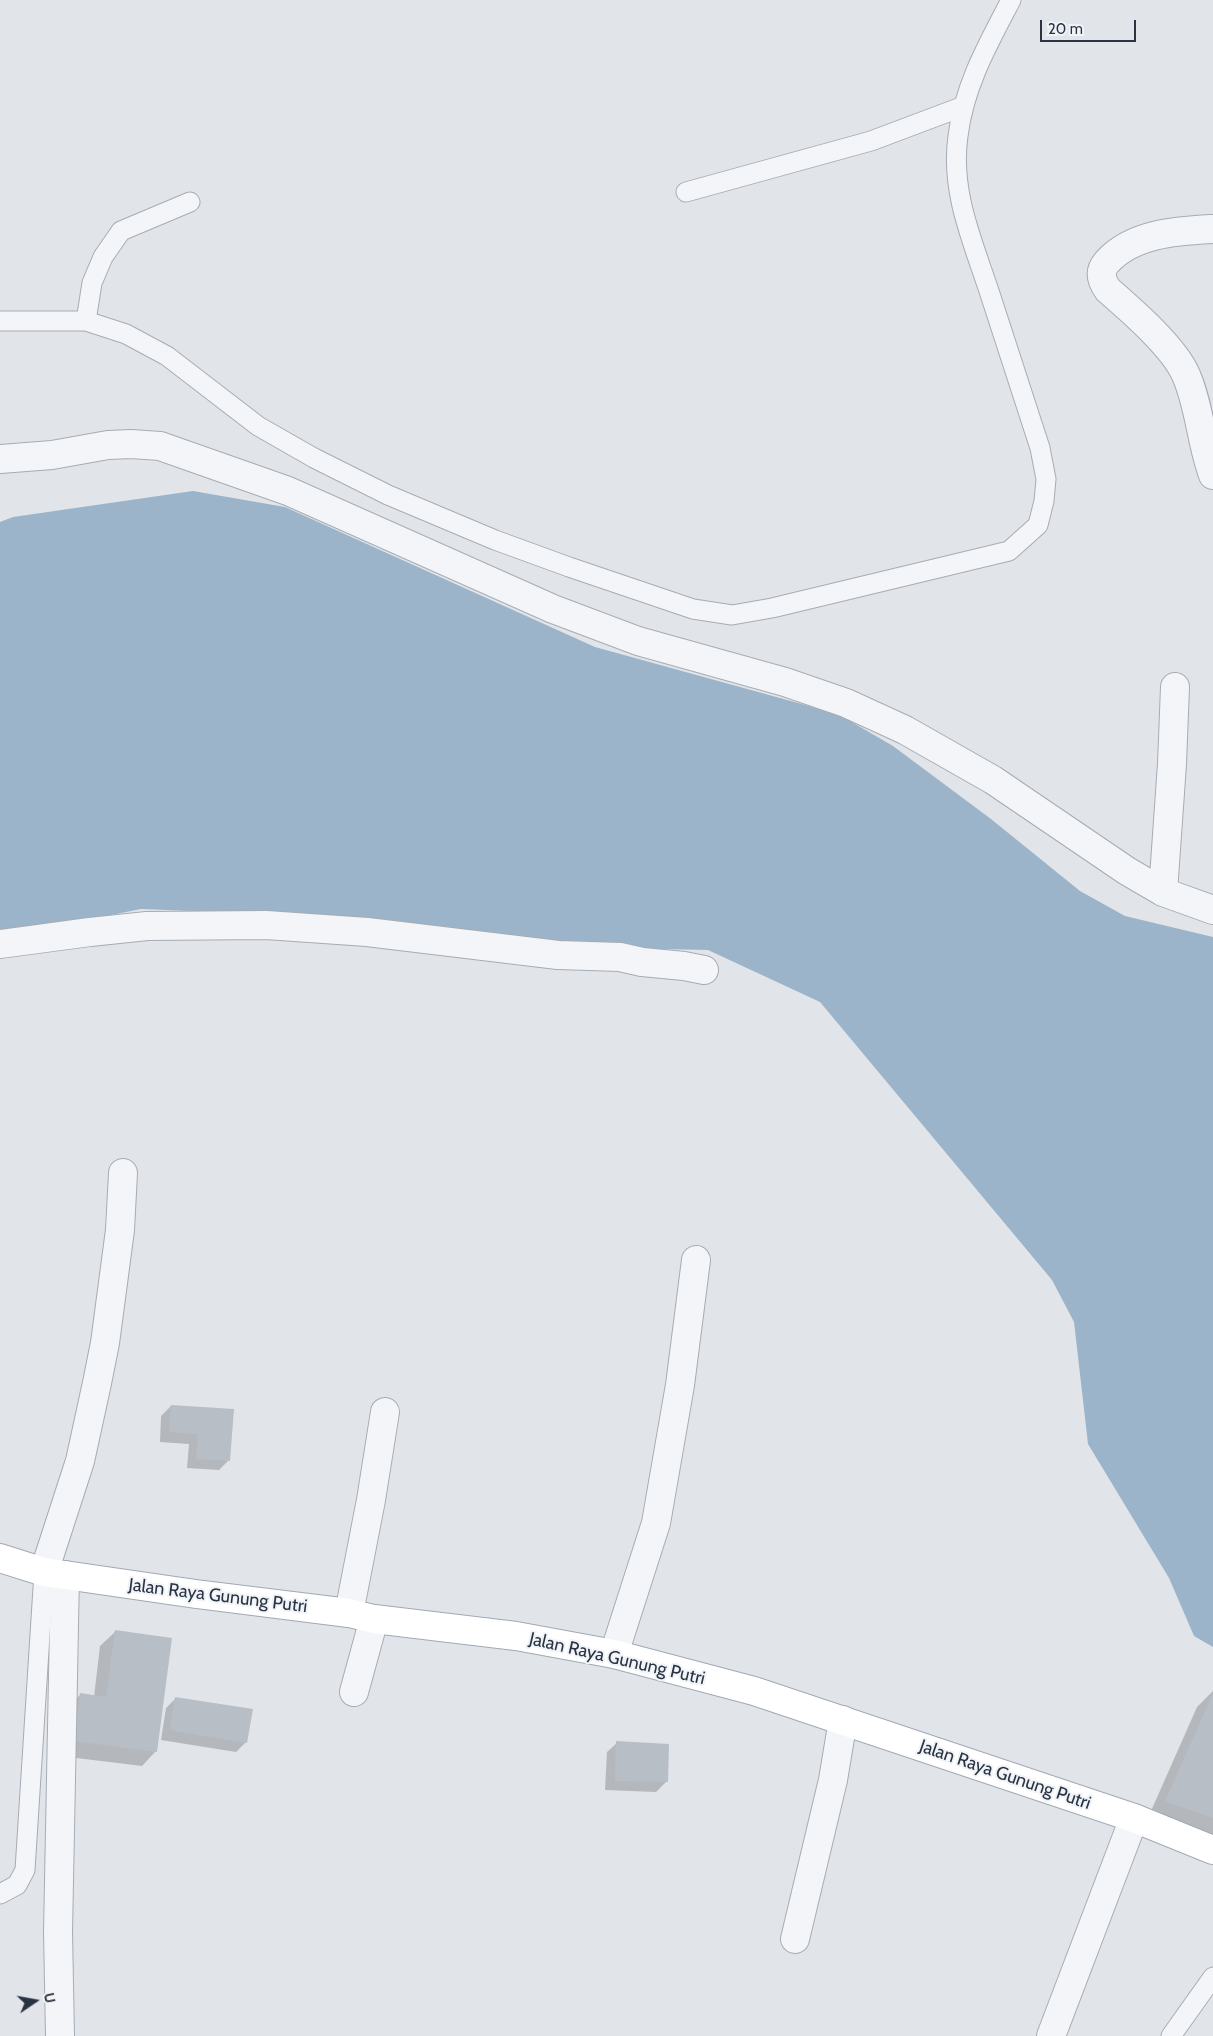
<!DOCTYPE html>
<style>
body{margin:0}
#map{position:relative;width:1213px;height:2036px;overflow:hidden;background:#e1e5ea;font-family:Cabin,sans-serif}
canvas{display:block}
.north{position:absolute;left:10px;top:1976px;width:50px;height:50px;-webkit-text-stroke:4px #f0f3f7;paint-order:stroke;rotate:78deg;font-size:14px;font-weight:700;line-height:20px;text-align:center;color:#293341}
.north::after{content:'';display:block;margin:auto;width:18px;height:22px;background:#293341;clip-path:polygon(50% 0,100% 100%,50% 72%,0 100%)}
.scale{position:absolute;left:1040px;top:20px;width:96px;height:22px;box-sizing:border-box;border:2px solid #293341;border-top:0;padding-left:6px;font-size:15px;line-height:18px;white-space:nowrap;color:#293341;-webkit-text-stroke:4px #f0f3f7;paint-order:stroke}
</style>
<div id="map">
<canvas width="1213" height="2036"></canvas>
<div class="north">U</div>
<div class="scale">20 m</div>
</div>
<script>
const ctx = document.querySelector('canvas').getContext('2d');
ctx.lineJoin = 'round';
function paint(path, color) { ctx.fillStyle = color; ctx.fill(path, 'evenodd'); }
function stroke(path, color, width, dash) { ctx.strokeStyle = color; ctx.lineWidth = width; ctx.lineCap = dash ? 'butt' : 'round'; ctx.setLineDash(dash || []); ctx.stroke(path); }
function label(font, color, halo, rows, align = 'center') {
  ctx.font = font + ' Cabin,sans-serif'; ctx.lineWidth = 4; ctx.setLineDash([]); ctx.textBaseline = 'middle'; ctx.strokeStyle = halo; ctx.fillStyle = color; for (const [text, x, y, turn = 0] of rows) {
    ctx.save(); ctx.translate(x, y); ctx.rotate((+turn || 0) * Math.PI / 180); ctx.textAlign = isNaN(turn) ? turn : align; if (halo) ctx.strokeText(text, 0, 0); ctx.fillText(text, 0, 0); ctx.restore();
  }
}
paint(new Path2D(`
 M193,491L285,507L595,647L838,714L893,746L991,819L1080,891L1125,916L1213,937V1647L1194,1636L1169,1578L1088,1444L1074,1322L1052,1280L820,1002L708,950L564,947L369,918L141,909L12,935L0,936V522L13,517Z`), '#9cb4c9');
paint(new Path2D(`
 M171,1406L229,1460L219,1470L187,1468L189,1444L160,1442L161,1416Z
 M115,1632L156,1751L142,1766L60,1756L66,1709L80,1695L94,1697L100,1646Z
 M1213,1691V1843L1147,1820L1197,1707Z
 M176,1698L246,1742L236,1752L161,1740L166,1708Z
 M617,1743L666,1782L656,1792L605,1790L607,1752Z`), '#0003');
paint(new Path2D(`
 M171,1405L234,1409L230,1461L196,1459L198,1434L169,1432Z
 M115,1630L172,1638L157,1752L74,1741L80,1693L106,1697Z
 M1213,1693V1818L1165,1801Z
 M175,1697L253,1709L247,1743L170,1730Z
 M616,1741L669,1744L668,1782L615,1781Z`), '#b8bec6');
const service = new Path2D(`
 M686,192L871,141L964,106
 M0,321H86L126,334L167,356L258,426L314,458L388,495L495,540L569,567L693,609L732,615L772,608L1009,551L1038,525L1044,501L1046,479L1040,448C1023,397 1007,345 990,294C973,242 950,192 958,136C964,86 988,44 1011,0
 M86,321L92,283L103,257L121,231L190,202
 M0,1894L17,1885L25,1870L44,1572
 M1171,2036L1213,1977`);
const minor = new Path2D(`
 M1213,229C1177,231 1133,233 1107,262C1099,271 1101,280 1108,290C1131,310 1174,347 1186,375C1200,407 1201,443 1213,475
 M0,459L52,455L108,445L131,444L160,446L288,491L553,609L638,641L785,682L846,703L905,730L993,780L1127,871L1163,892L1213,910
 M1163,892L1172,764L1175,687
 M0,944L90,932L147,926L266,925L367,932L558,955L620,957L642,962L684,966L704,970
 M44,1572L80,1461L97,1383L105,1343L120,1230L123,1173
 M349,1613L371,1500L385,1412
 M614,1654L656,1523L680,1385L696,1260
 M354,1692L374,1619
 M795,1939L833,1780L843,1720
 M60,2036L58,1932L65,1575
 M1051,2036L1134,1818`);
const primary = new Path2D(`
 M0,1558L44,1572L196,1594L349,1613L374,1619L516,1636L614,1654L754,1691L1134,1818L1213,1850`);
stroke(service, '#a6acb4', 21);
stroke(minor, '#a6acb4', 30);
stroke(primary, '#a0a9b5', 30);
stroke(service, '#f4f5f8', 19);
stroke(minor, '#f4f5f8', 28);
stroke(primary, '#fff', 28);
label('18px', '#293341', '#f0f3f7', [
 ["Jalan Raya Gunung Putri",218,1596,7],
 ["Jalan Raya Gunung Putri",617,1659,13],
 ["Jalan Raya Gunung Putri",1005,1775,19]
]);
</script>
